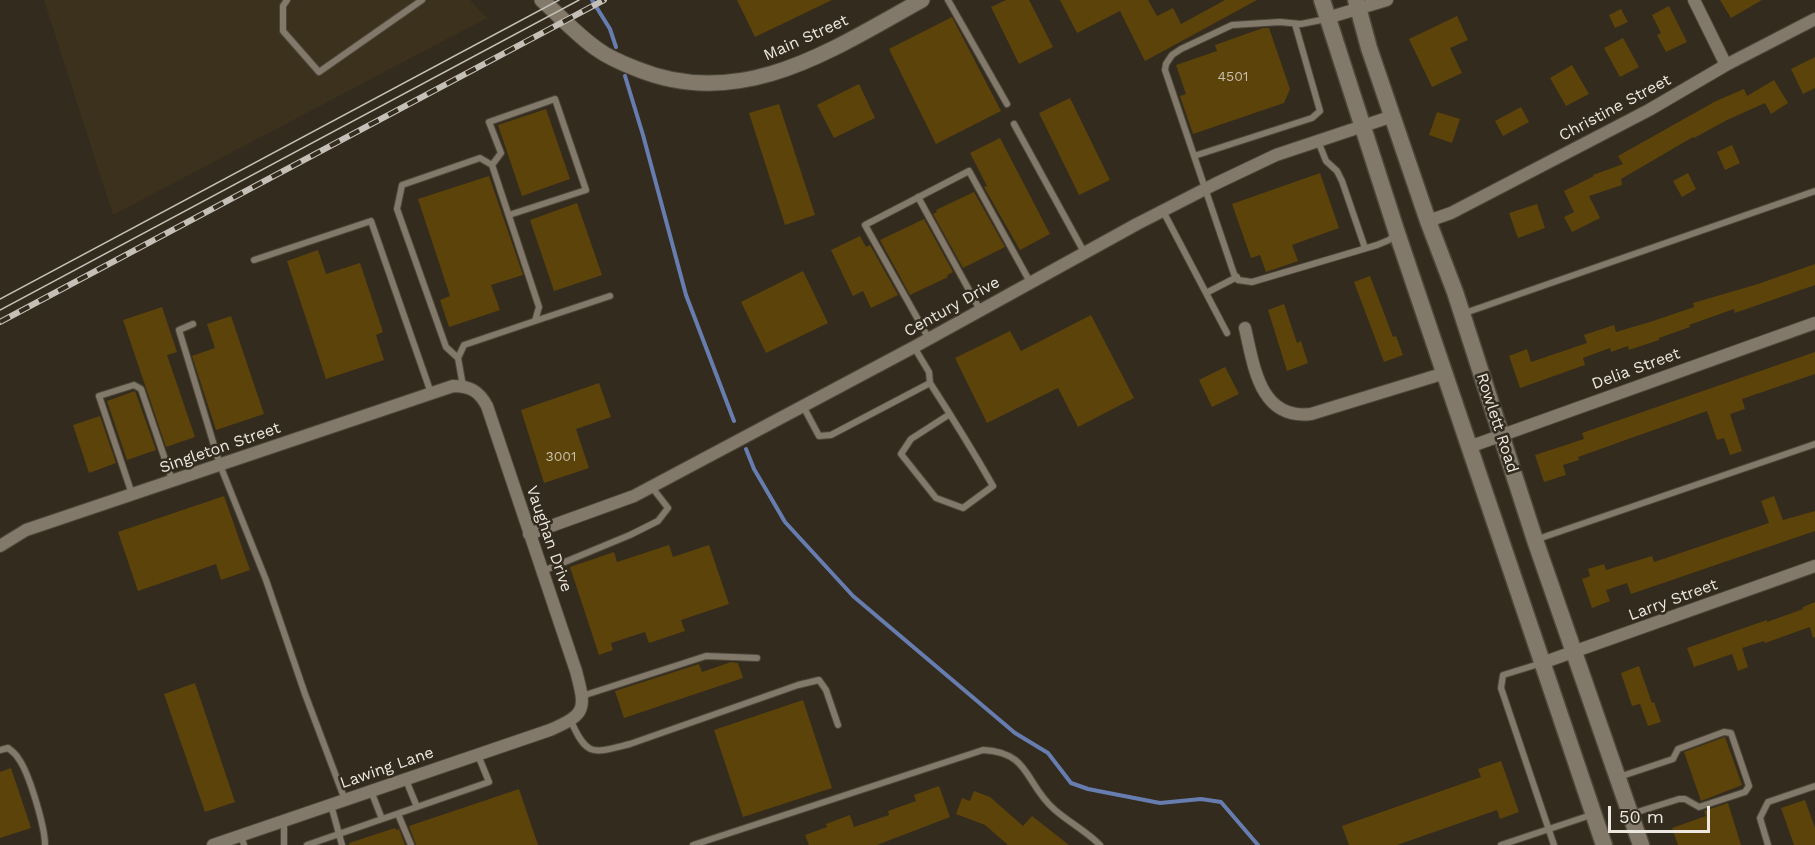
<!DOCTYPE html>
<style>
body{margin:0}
#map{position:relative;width:1815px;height:845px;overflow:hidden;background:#332b1e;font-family:"Work Sans",sans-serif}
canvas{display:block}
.scale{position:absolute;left:1608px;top:806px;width:102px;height:27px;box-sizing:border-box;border:3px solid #ece7df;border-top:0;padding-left:8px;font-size:18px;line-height:21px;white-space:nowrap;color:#ece7df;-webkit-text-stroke:4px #332b1e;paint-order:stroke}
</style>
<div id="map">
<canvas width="1815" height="845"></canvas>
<div class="scale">50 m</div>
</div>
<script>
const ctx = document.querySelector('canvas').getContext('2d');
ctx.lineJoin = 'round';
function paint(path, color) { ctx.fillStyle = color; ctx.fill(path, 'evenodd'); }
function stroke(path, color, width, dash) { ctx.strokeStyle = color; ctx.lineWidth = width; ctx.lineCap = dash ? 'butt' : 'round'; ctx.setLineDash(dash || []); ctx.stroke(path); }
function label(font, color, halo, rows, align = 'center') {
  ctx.font = font + ' "Work Sans",sans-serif'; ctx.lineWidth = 5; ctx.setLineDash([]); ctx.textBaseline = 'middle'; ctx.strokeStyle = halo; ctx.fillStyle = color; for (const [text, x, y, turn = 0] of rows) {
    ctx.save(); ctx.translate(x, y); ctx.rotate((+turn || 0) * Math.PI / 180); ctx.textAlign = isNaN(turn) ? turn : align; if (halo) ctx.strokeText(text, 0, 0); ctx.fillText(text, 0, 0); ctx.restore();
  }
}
paint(new Path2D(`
 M44,0H470L487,18L113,215Z`), '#3c311d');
stroke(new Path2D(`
 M592,0L610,29L616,47
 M625,76L643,135L686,295L734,421
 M746,449L754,469L785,522L853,596L1015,733L1048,753L1071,783L1088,789L1160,803L1201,799L1221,802L1258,845`), '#677daf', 4);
paint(new Path2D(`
 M737,0H832L755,37Z
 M1006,0H1029L1053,47L1019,64L991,7Z
 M1060,0H1148L1157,16L1173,8L1181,24L1225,0H1257L1145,61L1120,11L1077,33Z
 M1720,0H1762L1731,18Z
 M1669,6L1687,42L1666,52L1657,35L1661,33L1652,15Z
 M1621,9L1628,22L1615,28L1609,15Z
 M1457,16L1468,40L1450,48L1462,73L1432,87L1409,39Z
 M952,17L1001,111L936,144L889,49Z
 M1263,28H1269L1290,89L1284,103L1193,134L1180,96L1186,94L1176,65L1217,51L1215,45Z
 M1623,38L1639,67L1620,77L1604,48Z
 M1815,57V88L1803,94L1791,69Z
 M1572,65L1589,94L1566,106L1550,78Z
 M1774,80L1788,103L1771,114L1765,103L1727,120L1694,138L1693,137L1621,179L1622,185L1589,196L1600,218L1572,232L1564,217L1574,212L1564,191L1594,176L1593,175L1623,164L1618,156L1716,101L1744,89L1747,96Z
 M859,84L875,118L834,138L817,105Z
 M1070,98L1110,180L1079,195L1039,113Z
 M779,104L815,215L785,225L749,113Z
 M1521,107L1529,122L1503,136L1495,121Z
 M546,109L570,179L522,196L498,125Z
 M1437,112L1460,119L1452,143L1429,135Z
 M1000,138L1050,234L1020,250L984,187L987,186L970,153Z
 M1732,145L1740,163L1725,170L1717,152Z
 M1320,173L1339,228L1292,245L1298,261L1266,272L1260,255L1251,258L1232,204Z
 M1688,173L1696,189L1682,197L1673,181Z
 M489,176L523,275L491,285L500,310L449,327L440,300L450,296L418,199Z
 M974,192L1005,247L963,268L933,214L937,212L936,210Z
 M577,203L602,275L554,291L530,220Z
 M1537,204L1545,228L1518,238L1509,213Z
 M924,219L953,272L947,275L948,277L910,295L880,240Z
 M860,236L866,247L870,245L898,295L871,308L863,291L853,296L831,250Z
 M318,250L326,274L360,263L383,332L376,335L384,360L326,379L287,261Z
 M1815,264V285L1735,313L1734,309L1689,325L1690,327L1659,338V340L1629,350L1628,346L1611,352L1610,348L1583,358L1585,365L1520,388L1509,356L1527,349L1531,362L1587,343L1584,335L1614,325L1616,332L1653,321L1694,307L1693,303L1758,284Z
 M803,271L828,323L766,353L741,302Z
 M1370,276L1393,337L1396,336L1403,355L1384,362L1354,282Z
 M1284,304L1297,343L1301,341L1308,363L1287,371L1268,310Z
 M162,307L177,352L167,355L195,437L166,447L123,320Z
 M1091,315L1134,398L1078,427L1058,388L987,423L955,358L1010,331L1021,351Z
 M231,316L264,414L216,430L192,356L215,348L207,324Z
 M1815,352V374L1742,399L1745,409L1730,414L1742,451L1730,455L1724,438L1717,440L1707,411L1578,457L1579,460L1563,465L1566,475L1544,482L1535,455L1584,439L1582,433Z
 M1225,367L1239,394L1212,407L1199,380Z
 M599,383L611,417L576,429L589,468L544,483L521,410Z
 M135,391L156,450L127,460L107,401Z
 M100,416L116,463L89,473L73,425Z
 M224,496L250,570L221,580L216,564L138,591L118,532Z
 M1774,496L1783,520L1815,511V531L1631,594L1627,583L1606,590L1610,601L1592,608L1582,579L1590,576L1588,569L1604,564L1606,570L1652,556L1654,562L1769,523L1761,501Z
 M669,545L673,557L709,545L729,604L681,620L685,631L649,643L645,632L611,643L613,650L599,655L570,567L614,552L617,562Z
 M1815,602V637L1813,638L1810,627L1765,643L1764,641L1742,648L1748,667L1738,671L1732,654L1694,667L1687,648L1767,620V622L1803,609V607Z
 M731,662L738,663L743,678L624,718L615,691L699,664L702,672Z
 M1639,666L1652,703L1654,702L1661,722L1648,726L1640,704L1632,706L1621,673Z
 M195,683L235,802L205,812L164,694Z
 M803,700L832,788L743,817L714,730Z
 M1725,737L1742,785L1701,801L1684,752Z
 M1501,761L1519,812L1500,819L1497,810L1397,845H1349L1342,826L1481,777L1478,769Z
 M11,768L31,828L0,838V772Z
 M939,786L950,817L877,845H809L805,835L827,827L826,824L850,815L854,827L889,815L888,811L916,801L914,795Z
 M519,789L538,845H416L409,826Z
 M974,791L990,797L1023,826L1032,816L1069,845H1008L985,825L956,814L962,798L970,801Z
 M1805,800L1815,828V845H1794L1781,808Z
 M1728,803L1741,845H1678L1672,828L1706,816L1704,811Z
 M395,828L396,830L399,829L405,845H349V843Z`), '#5c430a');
const service = new Path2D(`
 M287,0L283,6V31L319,72L422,0
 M948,0L1007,104
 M1326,19L1301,24L1280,22L1232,25L1181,49L1172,55L1166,64L1165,70L1234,274L1238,280L1252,282L1377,245L1389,240L1396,233
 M1014,124L1084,252
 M1318,141L1326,161L1337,171L1342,181L1365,248
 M1194,156L1312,118L1320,111L1295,24
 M492,165L501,153L489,122L555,99L586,190L509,215
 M918,197L980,310
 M1163,211L1227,333
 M254,260L371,221L431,393
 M1206,293L1237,277
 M1462,314L1815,191
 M535,321L610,296
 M193,324L179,330L220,465L266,580L305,694L345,800
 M929,339L865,225L969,171L1030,282
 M458,358L446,347L397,209L402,185L480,158L492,165L539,307L535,321L464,345L458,358L463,386
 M930,383C952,417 973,451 993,486L963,508L936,498L901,454L911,439L950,414
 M803,406L819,436L831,435L930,383L929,372L914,347
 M132,494L99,396L134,385L141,389L172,480
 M1535,540L1815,444
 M543,571L630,535L658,521L668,508L651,486
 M1542,663L1503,675L1501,688L1554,845
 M582,696L706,656L757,658
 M571,721C587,758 594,753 630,744L798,685L819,680L826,690L838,725
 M0,750L8,748C12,751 16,754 18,758C29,772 45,827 45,845
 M1619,777L1673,759L1678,749L1724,732L1731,733L1749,786L1745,792L1699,807L1685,799H1679L1631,814
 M406,780L417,807
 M371,791L382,819
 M331,805L342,845
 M398,814L411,845
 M284,822V845
 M241,835L244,845
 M307,845L489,782L478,755
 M693,845L983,750C1031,752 1025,785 1055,810C1070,823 1086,831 1100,845
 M1501,845L1591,815
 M1768,845L1760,818L1768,802L1815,786`);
const minor = new Path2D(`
 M1694,0L1726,65
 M1327,18L1387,0
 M1428,221L1451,213L1649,110L1726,65L1815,19
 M1245,328C1254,367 1260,420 1311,414L1445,373
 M1469,447L1815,323
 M529,534L634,496L914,347L1137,224L1215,184L1276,155L1393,116
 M0,546L26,530L453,386C470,386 479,391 487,406L576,671C586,709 587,714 550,730L213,845
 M1542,663L1815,566`);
const tertiary = new Path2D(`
 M542,0C560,16 577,35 597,49C609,58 624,64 637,69C742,112 833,49 922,0`);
const secondary = new Path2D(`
 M1322,0L1397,233L1604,845
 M1356,0L1369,48L1428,221L1455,292L1535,540L1641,845`);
stroke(service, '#4d473b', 8);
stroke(minor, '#4d473b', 14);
stroke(tertiary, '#4d473b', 17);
stroke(secondary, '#4d473b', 19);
stroke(service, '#82796a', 6);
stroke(minor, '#82796a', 12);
stroke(tertiary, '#82796a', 15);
stroke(secondary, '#82796a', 16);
stroke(new Path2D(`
 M0,299L559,0
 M0,310L579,0`), '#c5c0b7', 1.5);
const rail = new Path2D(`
 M0,322L604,0`);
stroke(rail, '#c5c0b7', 6);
stroke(rail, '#332b1e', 4, [11]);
label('14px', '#c8beaa', null, [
 ["4501",1233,77],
 ["3001",561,457]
]);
label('16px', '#ece7df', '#332b1e', [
 ["Main Street",806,38,-24],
 ["Christine Street",1615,108,-28],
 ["Century Drive",952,307,-29],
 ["Delia Street",1636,369,-20],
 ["Rowlett Road",1497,423,72],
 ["Singleton Street",220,448,-19],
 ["Vaughan Drive",549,539,71],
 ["Larry Street",1673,600,-20],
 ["Lawing Lane",387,768,-19]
]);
</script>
